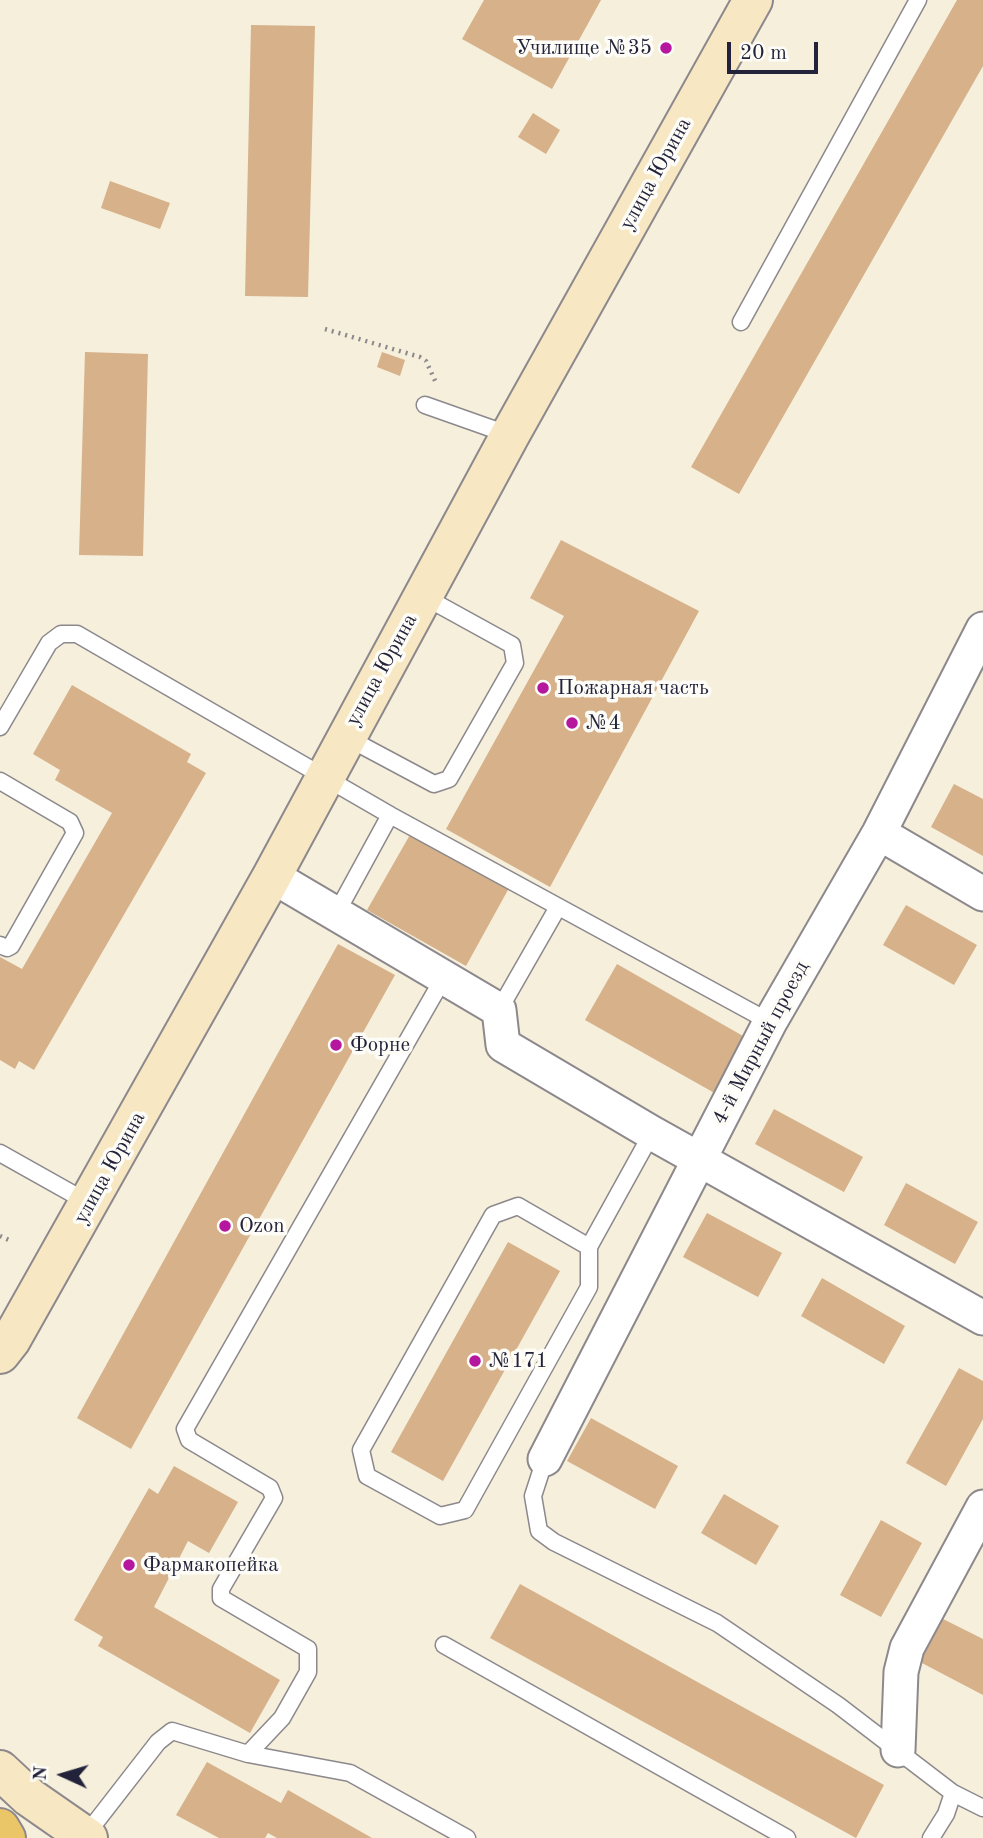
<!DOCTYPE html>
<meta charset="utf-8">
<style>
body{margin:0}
#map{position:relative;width:983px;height:1838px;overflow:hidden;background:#f5efdc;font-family:"Old Standard TT",serif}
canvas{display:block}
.north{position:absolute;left:28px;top:1740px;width:70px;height:70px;-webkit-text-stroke:5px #fdfcf7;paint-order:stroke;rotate:274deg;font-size:19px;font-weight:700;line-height:28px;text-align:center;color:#22223b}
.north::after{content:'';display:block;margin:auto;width:24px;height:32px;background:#22223b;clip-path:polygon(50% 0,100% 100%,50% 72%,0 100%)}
.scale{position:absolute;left:727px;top:42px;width:91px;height:32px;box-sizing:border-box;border:4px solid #22223b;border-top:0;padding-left:9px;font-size:21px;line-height:24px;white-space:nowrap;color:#22223b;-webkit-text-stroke:5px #fdfcf7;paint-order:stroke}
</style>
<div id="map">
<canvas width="983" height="1838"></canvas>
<div class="north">N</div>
<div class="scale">20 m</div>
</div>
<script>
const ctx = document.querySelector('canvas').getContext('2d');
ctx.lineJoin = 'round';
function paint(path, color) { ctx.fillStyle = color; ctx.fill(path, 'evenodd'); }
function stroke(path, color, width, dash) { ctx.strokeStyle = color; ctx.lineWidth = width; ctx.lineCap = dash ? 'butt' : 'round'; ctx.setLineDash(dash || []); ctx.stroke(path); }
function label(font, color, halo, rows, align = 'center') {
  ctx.font = font + ' "Old Standard TT",serif'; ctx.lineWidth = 7; ctx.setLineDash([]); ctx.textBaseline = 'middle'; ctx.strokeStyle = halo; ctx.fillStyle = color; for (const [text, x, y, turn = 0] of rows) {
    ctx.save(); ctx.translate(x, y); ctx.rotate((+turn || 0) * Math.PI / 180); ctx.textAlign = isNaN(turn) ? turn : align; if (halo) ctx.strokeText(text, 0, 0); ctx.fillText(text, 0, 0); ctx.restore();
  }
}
paint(new Path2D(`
 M484,0H601L552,89L462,39Z
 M957,0H983V66L739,494L691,467Z
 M251,25L315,26L308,297L245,296Z
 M533,113L560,130L546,154L518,137Z
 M110,181L170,203L160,229L101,208Z
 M85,352L148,354L143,556L79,555Z
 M382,352L405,360L400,376L377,367Z
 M561,540L699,611L550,887L446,829L564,616L530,598Z
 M72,685L191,754L187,762L206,773L34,1070L19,1061L15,1069L0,1060V957L22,969L112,813L55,780L60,770L33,754Z
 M954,784L983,799V856L931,827Z
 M411,833L509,888L466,966L367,910Z
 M906,905L977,945L954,985L883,945Z
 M338,944L395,975L131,1449L77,1418Z
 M617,964L750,1040L718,1095L585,1020Z
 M774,1109L863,1157L844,1192L755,1144Z
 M906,1183L978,1222L955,1264L884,1225Z
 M707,1213L782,1253L758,1297L683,1257Z
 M508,1242L560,1271L443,1481L391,1452Z
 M822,1278L905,1326L884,1364L801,1316Z
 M959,1368L983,1381V1419L946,1486L906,1463Z
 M591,1418L678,1466L655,1509L567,1461Z
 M174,1466L238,1502L209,1553L188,1541L154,1607L280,1680L250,1733L98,1646L103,1637L74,1620L149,1488L158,1494Z
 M724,1494L779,1526L756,1565L701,1533Z
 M881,1520L922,1543L881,1617L840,1595Z
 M520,1584L884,1785L856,1838L490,1638Z
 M943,1619L983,1639V1695L920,1662Z
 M207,1762L281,1803L288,1790L372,1838H277L268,1833L265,1838H219L176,1815Z`), '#d6b18a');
const lane = new Path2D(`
 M741,322L918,0
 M425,405L510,435
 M0,727L49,643L61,634H77L390,815L337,912
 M346,737L434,784L449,779L515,663L512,645L423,596
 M0,781L70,822L75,833L11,946L7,948L0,945
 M390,815L770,1022
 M444,977L185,1429L189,1440L270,1488L274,1498L221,1589V1598L308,1649V1672L282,1718L248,1754L350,1773L467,1838
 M499,1010L558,907
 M0,1153L89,1203
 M589,1247L518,1206L493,1215L361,1450L367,1476L440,1516L465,1510L589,1287V1247L652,1133
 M545,1459L533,1496L539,1531L554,1542L717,1623L838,1705L953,1793L946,1814L931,1838
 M444,1645L787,1838
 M953,1793L983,1808
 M85,1836L158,1742L172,1731L248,1754`);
const street = new Path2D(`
 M879,833L983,894
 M272,876L499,1010L503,1045L652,1133L983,1318
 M545,1459L770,1022L879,833L983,629
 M898,1750L901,1672L907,1648L983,1507`);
const secondary = new Path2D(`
 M0,1354L11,1340L272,876L510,435L753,0
 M0,1770L29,1797L88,1838`);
const primary = new Path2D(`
 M0,1828L6,1838`);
stroke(lane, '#8c888c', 19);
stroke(street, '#8c888c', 37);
stroke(secondary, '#8c888c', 42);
stroke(primary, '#8c888c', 42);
stroke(new Path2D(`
 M325,329L420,357L426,361L437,385
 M0,1236L9,1240`), '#8c888c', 4.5, [2, 5]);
stroke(lane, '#fff', 16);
stroke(street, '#fff', 33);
stroke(secondary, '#f7e8c3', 38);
stroke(primary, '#ebc669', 38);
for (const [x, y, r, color] of [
 [666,48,7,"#b5179e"],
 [543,688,7,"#b5179e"],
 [572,723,7,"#b5179e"],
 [336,1045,7,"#b5179e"],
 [225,1226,7,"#b5179e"],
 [475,1361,7,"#b5179e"],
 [129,1565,7,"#b5179e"]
]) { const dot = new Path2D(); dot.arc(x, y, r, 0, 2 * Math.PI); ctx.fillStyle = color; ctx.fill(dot); stroke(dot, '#fdfcf7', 2.5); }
label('21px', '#22223b', '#fdfcf7', [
 ["Училище №35",652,48,"right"],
 ["Пожарная часть",557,688],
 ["№4",586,723],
 ["Форне",350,1045],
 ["Ozon",239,1226],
 ["№171",489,1361],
 ["Фармакопейка",143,1565]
], 'left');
label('21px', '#22223b', '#fdfcf7', [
 ["улица Юрина",656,174,-61],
 ["улица Юрина",382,670,-61],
 ["4-й Мирный проезд",761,1043,-62],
 ["улица Юрина",110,1168,-61]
]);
</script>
